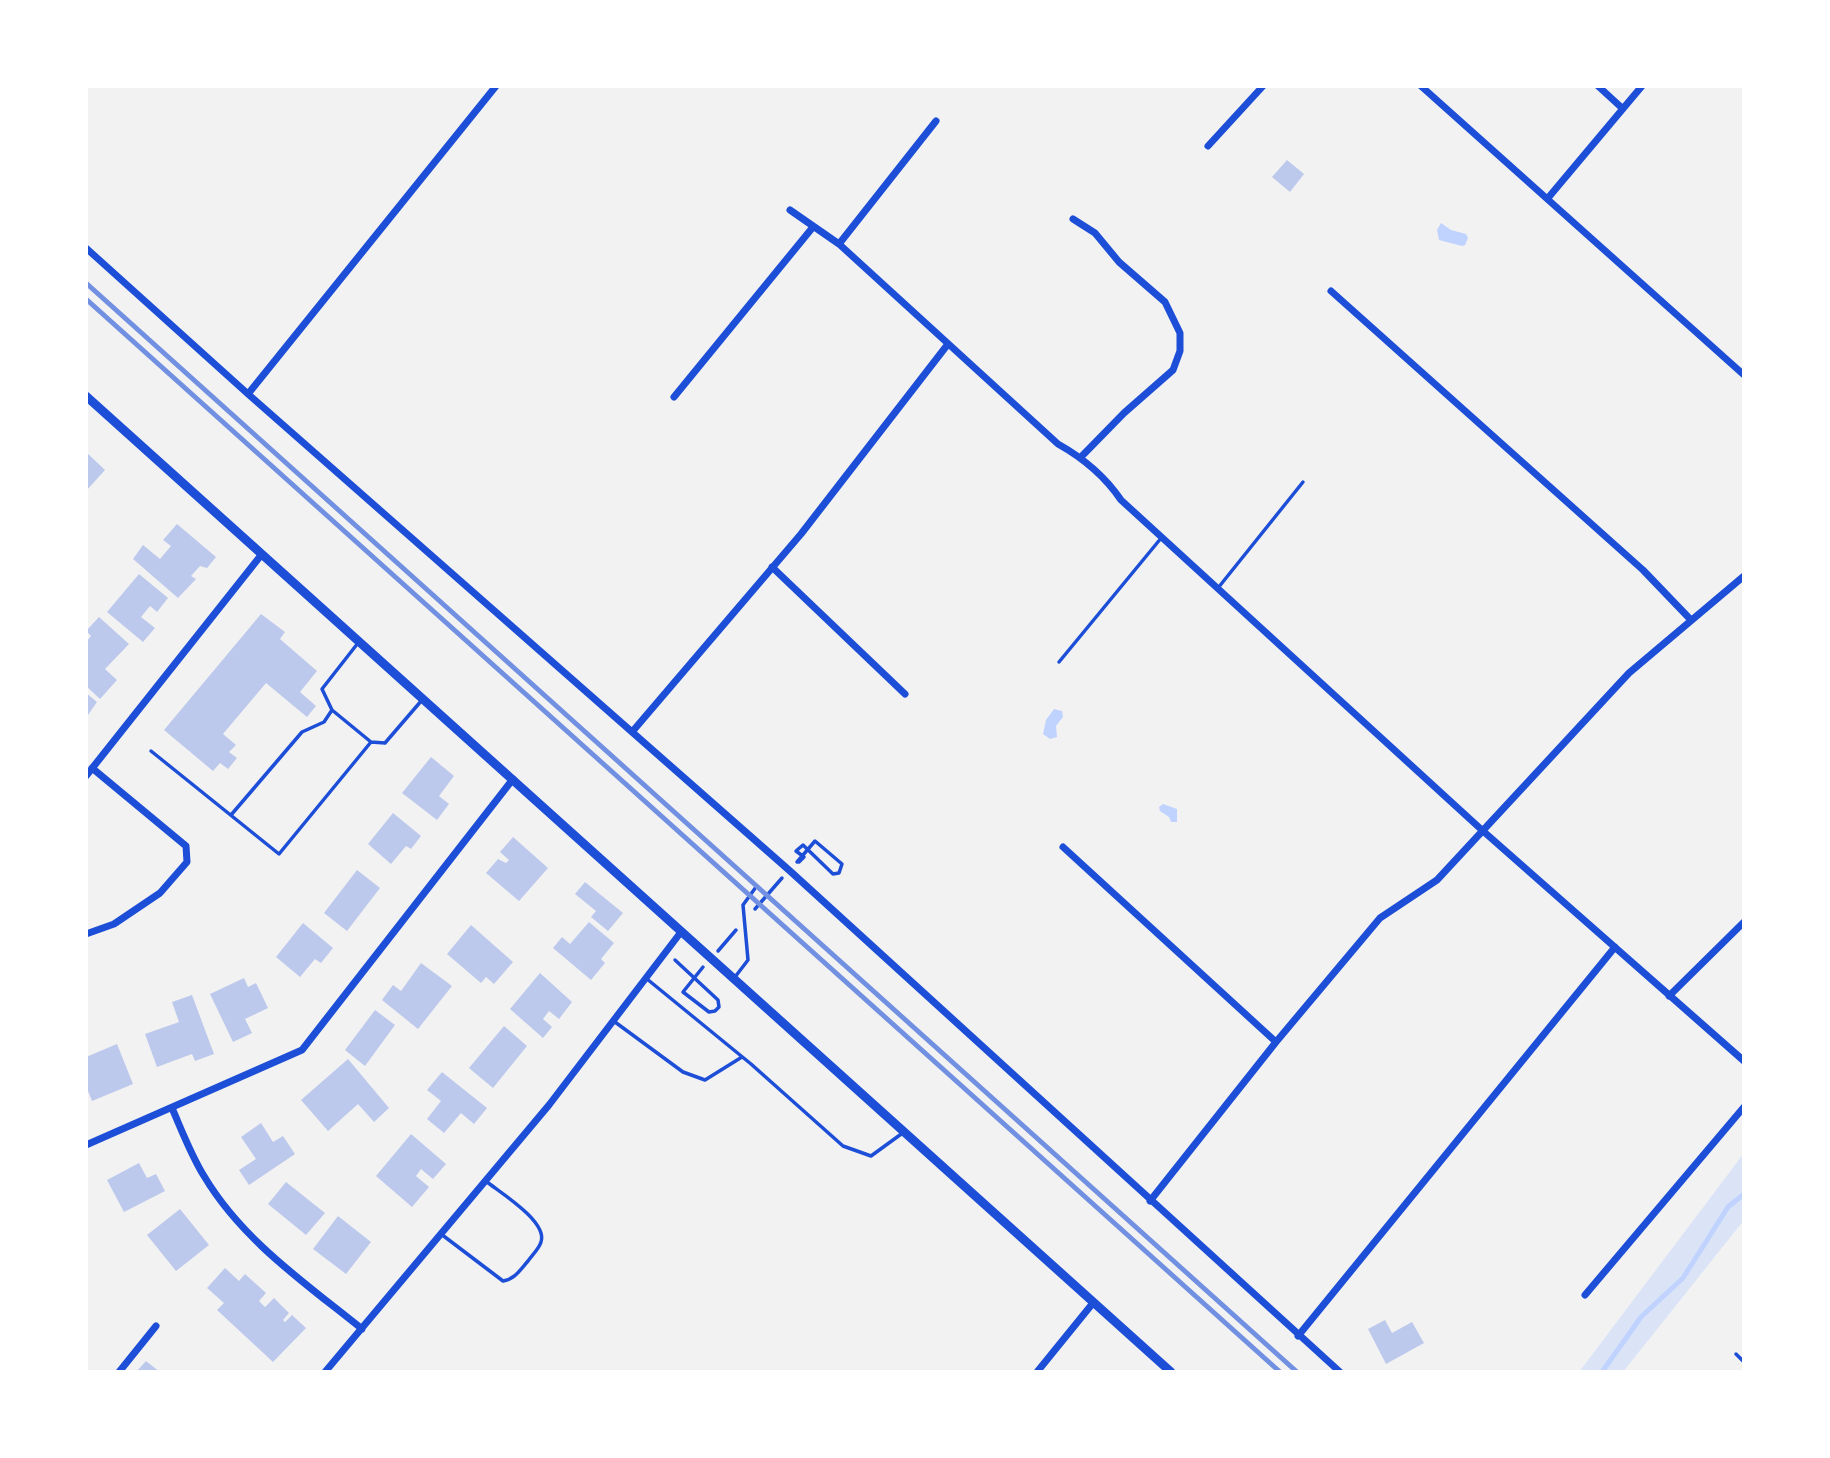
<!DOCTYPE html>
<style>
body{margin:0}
#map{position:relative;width:1830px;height:1458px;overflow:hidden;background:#f2f2f2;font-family:"Exo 2",sans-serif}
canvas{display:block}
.frame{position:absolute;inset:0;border:88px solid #fff;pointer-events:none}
</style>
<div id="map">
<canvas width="1830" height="1458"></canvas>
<div class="frame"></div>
</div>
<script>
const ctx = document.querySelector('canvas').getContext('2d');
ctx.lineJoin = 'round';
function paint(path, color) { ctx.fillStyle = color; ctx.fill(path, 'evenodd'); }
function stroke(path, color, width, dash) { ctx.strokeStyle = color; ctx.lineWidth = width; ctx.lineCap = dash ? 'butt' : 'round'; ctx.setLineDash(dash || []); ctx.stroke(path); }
paint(new Path2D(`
 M1744,1153V1220L1623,1372H1579Z`), '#dbe4f7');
paint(new Path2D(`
 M1441,223L1451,230L1466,234L1468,238L1465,245L1462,246L1439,240L1437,230Z
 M1054,709L1062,711L1063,717L1056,726L1057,737L1050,739L1043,734L1046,720Z
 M1163,804L1177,809V822H1171L1169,817L1160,811L1159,807Z`), '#bfd3fe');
stroke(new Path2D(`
 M1602,1372L1641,1317L1683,1278L1728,1207L1744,1194`), '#bfd3fe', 5);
paint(new Path2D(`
 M1287,160L1304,174L1290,192L1272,177Z
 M86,452L105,470L86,491Z
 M177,524L216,557L207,568L200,566L191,576L196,579L178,598L133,559L143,545L160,559L171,546L163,540Z
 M139,574L168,598L157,612L150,606L141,617L155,628L143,642L107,612Z
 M261,614L285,632L280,639L317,671L300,692L316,706L307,717L266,683L223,734L236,745L229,752L237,758L228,769L220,763L213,771L164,730Z
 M99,617L129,644L105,669L117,680L100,699L86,686V642L91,636L86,631Z
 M86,693L97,702L88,715L86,714Z
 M431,757L454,776L439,796L449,804L437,820L402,793Z
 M393,813L421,836L411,849L406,846L391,864L368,844Z
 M513,837L548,868L519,901L486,873L498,859L506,863L509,860L500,852Z
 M357,870L380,888L347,931L324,913Z
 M585,882L623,913L608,931L591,917L596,911L575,894Z
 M589,922L614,943L601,959L605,963L591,980L553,948L562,937L570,944Z
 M303,923L333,948L321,963L315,959L300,977L276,957Z
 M471,925L513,962L494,984L486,977L481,983L447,954Z
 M421,963L452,986L418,1029L382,1000L393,985L401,991Z
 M540,973L572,1002L559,1019L549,1011L543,1019L552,1027L543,1038L510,1009Z
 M244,978L248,987L256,983L268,1008L245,1019L252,1033L233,1042L210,994Z
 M192,995L214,1054L195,1061L192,1054L157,1067L145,1034L179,1022L172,1002Z
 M375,1010L395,1025L365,1066L345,1050Z
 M504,1026L527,1046L493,1088L469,1068Z
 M117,1044L133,1084L92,1101L86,1086V1057Z
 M348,1059L389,1108L374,1122L358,1104L328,1131L301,1100Z
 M442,1072L487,1108L474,1124L461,1113L444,1133L427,1119L441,1101L427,1090Z
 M261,1123L273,1142L283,1136L295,1154L249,1185L239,1170L256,1159L241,1137Z
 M411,1134L446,1164L433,1179L421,1169L416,1176L429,1187L412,1207L376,1176Z
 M139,1163L147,1178L156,1174L165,1191L124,1212L107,1180Z
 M286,1182L325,1213L306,1235L268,1204Z
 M180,1209L209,1245L176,1271L147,1235Z
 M338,1216L371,1242L346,1274L313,1249Z
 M225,1268L239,1281L245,1274L266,1293L259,1301L265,1307L274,1298L289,1313L283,1320L285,1322L292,1315L306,1328L273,1362L217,1310L224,1303L207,1288Z
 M1385,1320L1392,1333L1412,1322L1424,1343L1386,1364L1368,1329Z
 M146,1361L160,1372H136Z`), '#bdc9ec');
stroke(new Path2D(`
 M797,862L815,841L842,864L839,873L833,874L803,845L796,851L804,857L799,862
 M755,909L782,878
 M718,951L736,930
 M675,960L718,1000L719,1007L715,1011L709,1012L683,992L703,967`), '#1d4ed8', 3.5);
stroke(new Path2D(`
 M1218,588L1303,482
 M358,643L322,689L332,710L371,742L385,743L422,700
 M1059,662L1162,537
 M151,751L279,854L371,742
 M231,815L302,732L324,722L332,710
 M735,977L748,960L743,905L756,887
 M647,979L751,1064L843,1146L871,1156L904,1132
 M615,1022L683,1072L705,1080L742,1057
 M441,1234L503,1281C515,1279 520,1270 528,1261C532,1255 539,1249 541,1242C548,1222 501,1193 487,1182
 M1736,1354L1744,1362`), '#1d4ed8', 3.5);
stroke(new Path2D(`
 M1421,86L1744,375
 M1598,86L1622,108
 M1208,146L1263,86
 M1548,198L1642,86
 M790,210L839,244L1058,444C1083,458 1104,475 1121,500L1483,831L1744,1061
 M1073,219L1095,233L1119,262L1165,302L1180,333V351L1173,370L1124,413L1081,457
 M839,244L936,121
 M86,248L248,394L790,871L1340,1372
 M1331,291L1643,570L1691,620
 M248,394L496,86
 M674,397L813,227
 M772,567L905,694
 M632,732L801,534L948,344
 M86,776L262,554
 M1063,847L1276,1042
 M86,934L114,924L160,893L187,862L186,846L92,768
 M1669,996L1744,922
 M172,1108C182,1131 191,1155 204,1176C242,1240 305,1283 362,1329
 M86,1145L302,1050L513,779
 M1150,1201L1276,1042L1380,918L1437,880L1629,673L1744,576
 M1585,1295L1744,1107
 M1298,1336L1615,947
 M119,1372L156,1326
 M325,1372L549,1105L681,932
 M1037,1372L1093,1303`), '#1d4ed8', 7);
stroke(new Path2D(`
 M86,396L1171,1372`), '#1d4ed8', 9);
stroke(new Path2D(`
 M86,283L1297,1372
 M86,299L1280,1372`), '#7290e2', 5);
</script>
